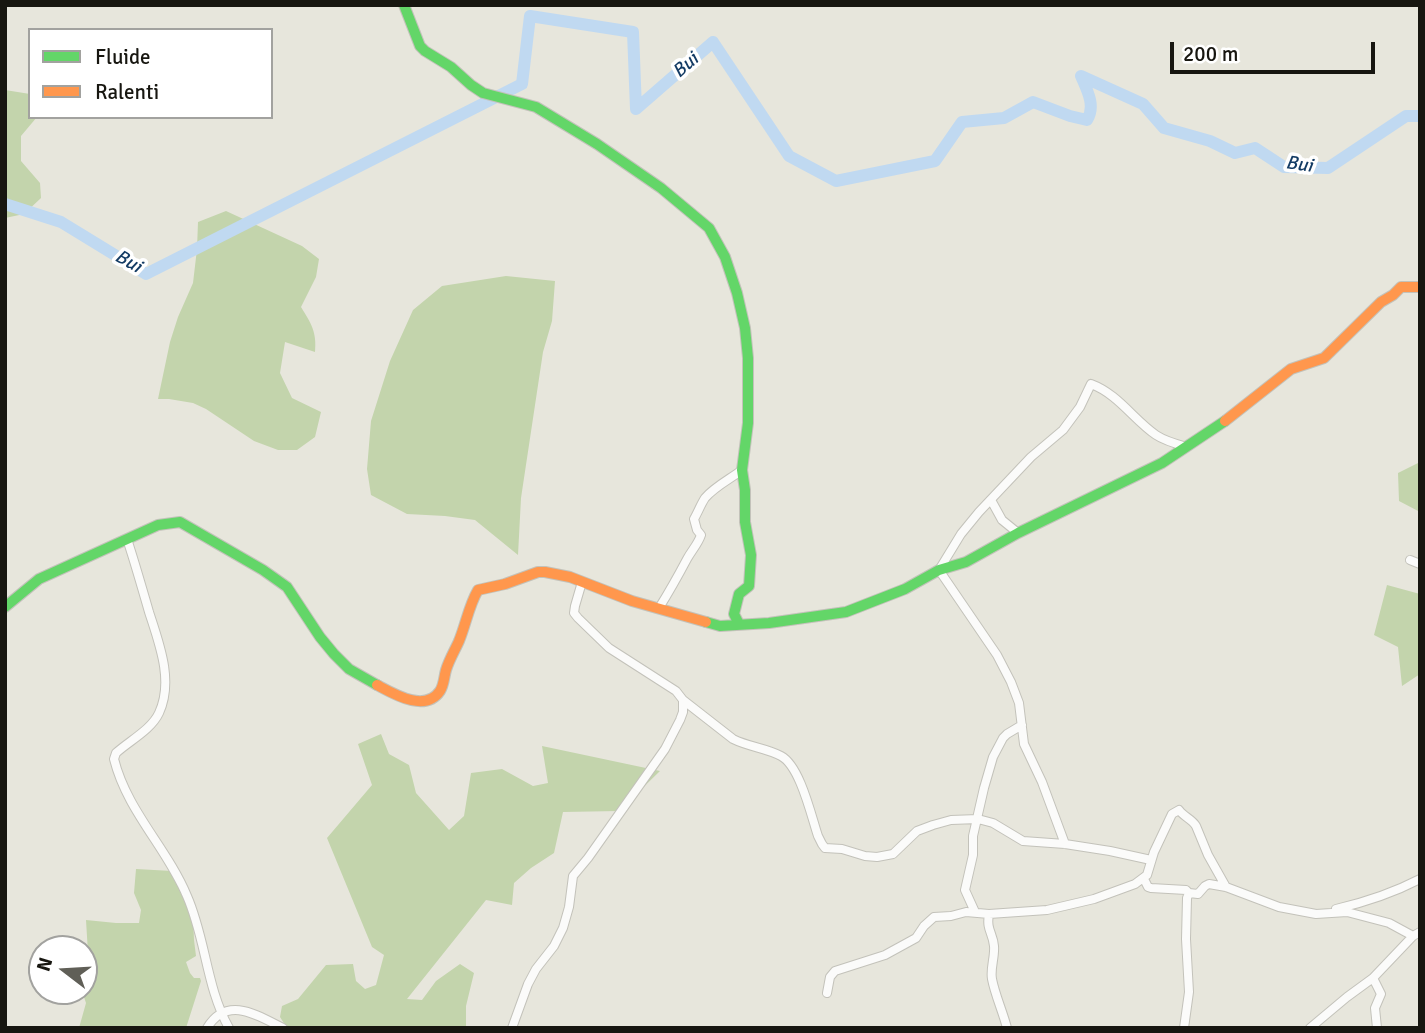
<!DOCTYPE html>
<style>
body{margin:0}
#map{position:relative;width:1425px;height:1033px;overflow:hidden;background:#e7e6dc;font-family:Signika,sans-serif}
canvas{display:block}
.frame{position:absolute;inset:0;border:7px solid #171610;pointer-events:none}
.legend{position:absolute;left:28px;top:28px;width:245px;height:91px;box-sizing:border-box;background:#fff;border:2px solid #a2a29f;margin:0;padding:9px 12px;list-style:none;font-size:21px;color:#171610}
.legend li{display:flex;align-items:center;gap:14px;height:35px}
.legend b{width:35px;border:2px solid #a2a29f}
.north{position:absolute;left:28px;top:935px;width:70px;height:70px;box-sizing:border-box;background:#fff;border:2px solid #a2a29f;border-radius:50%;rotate:287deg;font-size:19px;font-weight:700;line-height:28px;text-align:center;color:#171610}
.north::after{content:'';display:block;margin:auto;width:24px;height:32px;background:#605f57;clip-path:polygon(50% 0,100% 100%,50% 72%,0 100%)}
.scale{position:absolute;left:1170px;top:42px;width:205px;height:32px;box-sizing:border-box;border:4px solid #171610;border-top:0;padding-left:9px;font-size:21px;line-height:24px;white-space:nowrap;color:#171610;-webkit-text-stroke:5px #fff;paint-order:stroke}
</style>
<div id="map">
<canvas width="1425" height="1033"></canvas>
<div class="frame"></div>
<ul class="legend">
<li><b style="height:9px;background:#63d668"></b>Fluide</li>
<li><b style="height:9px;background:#ff974d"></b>Ralenti</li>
</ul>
<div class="north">N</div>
<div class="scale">200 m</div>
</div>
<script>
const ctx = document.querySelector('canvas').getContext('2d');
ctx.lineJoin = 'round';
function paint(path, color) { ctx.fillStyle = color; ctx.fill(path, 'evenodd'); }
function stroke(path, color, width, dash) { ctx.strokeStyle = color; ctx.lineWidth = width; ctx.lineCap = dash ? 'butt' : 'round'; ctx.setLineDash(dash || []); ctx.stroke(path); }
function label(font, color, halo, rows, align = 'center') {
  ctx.font = font + ' Signika,sans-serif'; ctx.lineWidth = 7; ctx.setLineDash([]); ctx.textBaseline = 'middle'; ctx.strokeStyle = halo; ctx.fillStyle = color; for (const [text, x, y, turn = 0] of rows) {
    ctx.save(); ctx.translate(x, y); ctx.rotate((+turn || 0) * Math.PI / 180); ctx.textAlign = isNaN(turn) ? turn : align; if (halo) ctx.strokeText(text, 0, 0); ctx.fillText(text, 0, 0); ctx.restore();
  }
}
paint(new Path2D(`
 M5,90L30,94V117H37L21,136V161L40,183L41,198L24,214L5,218Z
 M226,211L302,246L319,259L316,277L301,307C311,323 317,332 315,352L285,342L280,373L292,398L321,412L315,437L297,450H278L254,441L206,409L193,403L169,399H158L170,342L178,317L193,283L197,249L198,222Z
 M506,276L555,281L552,321L543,352L521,498L518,555L475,520L445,516L407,514L371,495L367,469L371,421L390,361L413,310L442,286Z
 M1420,462V512L1399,501L1398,473Z
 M1387,585L1420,594V674L1402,686L1398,647L1374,635Z
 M381,734L389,754L409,765L416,793L449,830L464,816L471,773L502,769L533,786L548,783L542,746L660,771L619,811L563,812L554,853L531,868L514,883L512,905L486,900L407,999L422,1000L436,981L460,964L474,973L466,1006V1028H287L280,1017L282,1006L298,999L326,965L353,964L356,981L365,989L376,985L384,955L372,947L327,838L372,785L358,744Z
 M136,869L172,871L193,916L194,940L196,956L186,962L190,973L194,978H200L201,981L186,1028H79L86,1003L82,991H84V970L88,953L86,920L116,923H139L141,910L134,893Z`), '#c3d4ac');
stroke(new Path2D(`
 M5,204L61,222L146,274L522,84L530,16L633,32L636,109L713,42L789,156L836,181L935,161L962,122L1004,118L1033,102L1070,116L1087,120C1096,106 1087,90 1081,76L1143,104L1164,128L1210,141L1235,153L1255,148L1284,167L1328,168L1406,116H1420`), '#c0d9f1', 12);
const street = new Path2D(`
 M991,500L1002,520L1018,533
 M127,539C135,563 142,588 149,612C159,643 174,681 159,713C151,730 129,741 116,753L114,759C127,811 167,848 187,896C206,939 206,987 229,1028
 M1410,560L1420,564
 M659,608C669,592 678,576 687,559C692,550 698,544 701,535L697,530L694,519C698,512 701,504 705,498C714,487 730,479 742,470
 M683,700L733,739C749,747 766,748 781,756C800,766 811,815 818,836L822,844L825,848L842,849L865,856L877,857L893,854L917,831L933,825L951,820L978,819L993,823L1023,841L1065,844L1110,851L1151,860
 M1065,844L1042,782L1024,744L1019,703L1011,682L997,655L939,570L961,534L979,512L1031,457L1063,430L1080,407L1091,384C1118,394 1133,419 1156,435C1165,441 1176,444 1187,447
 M1144,879L1148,887L1151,888L1186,890L1189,893L1198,894L1205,886L1209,884L1226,887L1279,907L1316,914L1347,912L1389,923L1413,936
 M1336,909C1366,902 1393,893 1420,879
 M975,912L965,890L973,855V836L984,788L993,757L1003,738L1007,734L1022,725
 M989,914C986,930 993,933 994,946C995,957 990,969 992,979C995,995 1003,1012 1007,1028
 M1373,978L1381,994L1375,1008L1377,1028
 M827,993L830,977L835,971L885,955L916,938L924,926L934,917L951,916L966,912L989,914L1047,910L1094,899L1135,884L1147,875L1154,852L1172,814L1179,810C1184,817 1192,819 1196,826L1208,855L1226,887
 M207,1028C227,995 257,1015 283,1028
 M512,1028L528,984L536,969L554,946L563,928L569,907L573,876L588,858L665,749L680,720L683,712V700L676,691L609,648L578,618L574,613L575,606L582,582
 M1184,1028L1189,992L1186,939L1187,898L1189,893
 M1310,1028L1347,997L1373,978L1413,936L1420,932`);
const fast = new Path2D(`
 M404,5L420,46L425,51L451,67L471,85L483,93L536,107L597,144L661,188L709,228L725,257L737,293L745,328L748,358V423L742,470L745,490V522L751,555L749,586L739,594L734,614L739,624
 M5,607L39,579L158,525L180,522L263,570L287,587L320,637L334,654L349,669L377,685
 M706,622L720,626L769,623L846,612L905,589L939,570L966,562L1018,533L1162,463L1225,421`);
const slow = new Path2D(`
 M1225,421L1291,369L1324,358L1381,302L1393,295L1401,287H1420
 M377,685C394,694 425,713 440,691C444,685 444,677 446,670C449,660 455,650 459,641C466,624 469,605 478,590L505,584L538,572H545L570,577L632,601L706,622`);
stroke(street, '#c3c2ba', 10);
stroke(fast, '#c3c2ba', 12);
stroke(slow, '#c3c2ba', 12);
stroke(street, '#fbfbfa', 8);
stroke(fast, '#63d668', 10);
stroke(slow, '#ff974d', 10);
label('italic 19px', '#133b64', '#fff', [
 ["Bui",686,66,-41],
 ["Bui",1299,165,8],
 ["Bui",128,262,29]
]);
</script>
